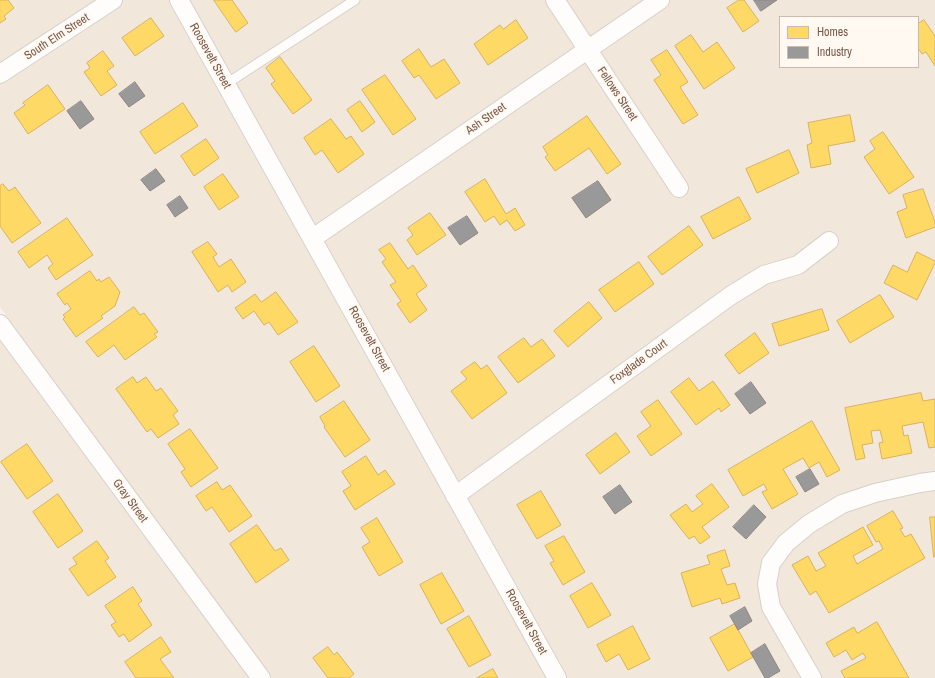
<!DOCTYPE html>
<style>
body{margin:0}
#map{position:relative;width:935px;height:678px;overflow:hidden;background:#f9f4ee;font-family:"Archivo Narrow",sans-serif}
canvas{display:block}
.legend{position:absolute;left:779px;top:16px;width:140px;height:52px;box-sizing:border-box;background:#fff9f1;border:1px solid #cabaaf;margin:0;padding:5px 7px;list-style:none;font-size:12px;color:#7a5b4b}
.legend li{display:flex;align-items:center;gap:8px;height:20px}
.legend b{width:20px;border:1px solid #cabaaf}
</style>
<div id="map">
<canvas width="935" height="678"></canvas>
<ul class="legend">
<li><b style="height:11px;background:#ffd966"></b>Homes</li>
<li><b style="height:11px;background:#999"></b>Industry</li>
</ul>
</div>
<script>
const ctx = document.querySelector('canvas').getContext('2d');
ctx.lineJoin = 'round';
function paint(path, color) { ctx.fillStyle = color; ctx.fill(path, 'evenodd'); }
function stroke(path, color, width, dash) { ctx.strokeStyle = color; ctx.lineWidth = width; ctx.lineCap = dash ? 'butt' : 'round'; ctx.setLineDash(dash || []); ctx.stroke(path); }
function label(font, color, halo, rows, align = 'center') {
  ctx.font = font + ' "Archivo Narrow",sans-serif'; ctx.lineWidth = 4; ctx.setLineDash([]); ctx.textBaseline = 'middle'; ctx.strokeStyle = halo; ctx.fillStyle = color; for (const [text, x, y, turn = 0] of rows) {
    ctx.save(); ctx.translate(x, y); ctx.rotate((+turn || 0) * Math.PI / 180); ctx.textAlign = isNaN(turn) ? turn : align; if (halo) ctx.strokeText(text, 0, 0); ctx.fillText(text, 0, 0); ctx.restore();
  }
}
paint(new Path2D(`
 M0,0H935V678H272L0,307ZM780,17H918V67H780Z
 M0,328L256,678H0Z`), '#f2e7db');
const homes = new Path2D(`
 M0,0H8L14,8L4,16L6,19L0,23Z
 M214,0H232L248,23L236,32Z
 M739,0H744L759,21L743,32L727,8Z
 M151,18L164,36L135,56L122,38Z
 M516,20L528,38L488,65L474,44L500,25L503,29Z
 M924,20L935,36V66L926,52L922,54L918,48V24Z
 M691,35L703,52L717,42L735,68L704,89L675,46Z
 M419,49L431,67L444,59L460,83L436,99L419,75L414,78L402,61Z
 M667,50L688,82L680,87L698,115L683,124L654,80L661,75L651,60Z
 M103,51L114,66L107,71L117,85L101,96L84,72L90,68L87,63Z
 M280,57L312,100L293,114L271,84L275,81L266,68Z
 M385,75L416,119L393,135L362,90Z
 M48,85L65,109L28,134L14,113L25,105L23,103Z
 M360,101L375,122L362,132L347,110Z
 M183,103L198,126L155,154L140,132Z
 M850,115L855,141L828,146L831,164L811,168L807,145L812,143L808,123Z
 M587,116L621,164L607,174L589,148L555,171L545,157L548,155L543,147Z
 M331,119L346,139L351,136L364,154L338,173L322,150L315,155L304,138Z
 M883,132L914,177L889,194L864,157L875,149L870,141Z
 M206,139L219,158L194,176L181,156Z
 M789,150L799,173L757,193L746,169Z
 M223,174L239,197L219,210L204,187Z
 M485,179L506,214L515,208L525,225L515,231L507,220L500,225L494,216L485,222L465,192Z
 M3,184L9,191L15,187L41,223L12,243L0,226V186Z
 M923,189L935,222V227L906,238L897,212L907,208L903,195Z
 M739,197L751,219L713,239L701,217Z
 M430,213L446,235L417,255L407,240L413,235L408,228Z
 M67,218L93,255L56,280L48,268L53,264L47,255L29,268L18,252Z
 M689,226L703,245L662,275L648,257Z
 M208,242L217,254L213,257L219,267L231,259L246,282L232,292L228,285L218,292L192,252Z
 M390,243L408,269L413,265L427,286L416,294L427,310L410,323L397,304L401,301L390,285L396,282L382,262L386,259L379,250Z
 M917,252L935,261V263L917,300L884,283L893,265L907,272Z
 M639,262L654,284L615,312L599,290Z
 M90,271L97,281L99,279L101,282L109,277L120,292L115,306L101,316L103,318L76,337L63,319L65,317L63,315L71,309L67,303L65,305L57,294Z
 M276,292L298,322L278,335L269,322L264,325L254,311L243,319L235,308L255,294L261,302Z
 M880,295L894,317L850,343L837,321Z
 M589,302L602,318L568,347L554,331Z
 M134,307L140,315L144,313L158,332L154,334L157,337L125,360L114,345L98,357L86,342Z
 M822,309L829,330L779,346L772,324Z
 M755,333L769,353L739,374L725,355Z
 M524,338L531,347L542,339L555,356L518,383L498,357Z
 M314,346L340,386L316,402L290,362Z
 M475,362L481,369L487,365L507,393L472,419L451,391L467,379L461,372Z
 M133,377L137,383L146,377L156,391L161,388L178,411L173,415L179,424L158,438L151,429L147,432L116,389Z
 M689,378L699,391L713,381L730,405L721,412L719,408L696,425L671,392Z
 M921,393L923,401L935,399V447L929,448L923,422L902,426L904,436L908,435L912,453L882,459L879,443L883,442L880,430L871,431L873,443L862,445L865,458L856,460L845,408Z
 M658,400L682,434L651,456L637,436L651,426L641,412Z
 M344,401L370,440L345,457L324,427L325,426L320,417Z
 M812,421L840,470L827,477L819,462L809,468L803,458L783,469L798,494L772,509L762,492L767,490L764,484L743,496L728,470Z
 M190,429L218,468L191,487L181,472L185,469L168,444Z
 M616,433L630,452L600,474L586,455Z
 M27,444L53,481L27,499L1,462Z
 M366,456L378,475L385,470L395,484L355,510L343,491L351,486L342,472Z
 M217,482L222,490L230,485L252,516L229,532L212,507L206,511L196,496Z
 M712,484L729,507L702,527L710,537L700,544L694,536L689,539L670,515L686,504L692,512L703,504L696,496Z
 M541,491L561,525L537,539L517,505Z
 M58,494L83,531L58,548L33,512Z
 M893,511L903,528L900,529L905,537L911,534L925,558L829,613L816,591L810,595L792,565L808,556L816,571L826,566L818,553L863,527L873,545L853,556L857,564L883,549L879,541L876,542L867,526Z
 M930,517H935V556L934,557Z
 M377,518L403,562L379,576L362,547L370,542L361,528Z
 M257,525L275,551L281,548L289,560L256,583L230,544Z
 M564,536L585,572L563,585L550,563L554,561L545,546Z
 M97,541L109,558L105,561L116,577L88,596L69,569L77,564L73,558Z
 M725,550L730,566L721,569L727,585L735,583L740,598L722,604L720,598L692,607L681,573L710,564L707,556Z
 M442,573L464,611L441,624L420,585Z
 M592,583L611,615L588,628L570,596Z
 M133,587L142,601L138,604L152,625L129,642L124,634L119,637L111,625L116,622L105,606Z
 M469,616L491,655L469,667L447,629Z
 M877,622L909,678H845L841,671L866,658L863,653L852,660L846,650L834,657L826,643L854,627L857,633Z
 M735,624L753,657L728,671L710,638Z
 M633,626L650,659L628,670L619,654L606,662L597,645Z
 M161,637L171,652L160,659L174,678H136L125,662Z
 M328,647L334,655L337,652L354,674L349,678H328L313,658Z
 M493,669L498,678H477Z`);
paint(homes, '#ffd966');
stroke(homes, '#d7b35e', 1);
const industry = new Path2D(`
 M754,0H777L761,11Z
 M135,82L145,96L129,107L119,94Z
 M81,101L94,119L80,129L67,111Z
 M156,169L165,181L150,191L141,180Z
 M598,181L611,200L586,218L572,198Z
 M180,196L188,208L175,217L167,205Z
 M467,216L478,233L460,245L448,228Z
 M751,382L766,403L750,414L735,394Z
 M810,469L819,484L805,492L796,477Z
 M620,485L632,502L615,514L603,497Z
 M754,505L766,517L746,539L733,527Z
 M745,607L752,621L738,630L730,616Z
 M765,644L780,671L768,678H765L751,653Z`);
paint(industry, '#999');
stroke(industry, '#908682', 1);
const lane = new Path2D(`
 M226,84L355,0`);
const street = new Path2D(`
 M179,0L557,678
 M555,0L679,188
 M0,74L113,0
 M313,238L660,0
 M0,324L261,678
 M455,496L730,296L764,275L798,265L829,241
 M812,678L771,607L767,584L771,563L786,543L809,524L842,504L875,493L920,483L935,481`);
stroke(lane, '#d7d0c9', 11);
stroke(street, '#d7d0c9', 20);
stroke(lane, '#fefdfc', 9);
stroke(street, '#fefdfc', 18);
label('12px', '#7a5b4b', '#fff9f1', [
 ["South Elm Street",57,37,-33],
 ["Roosevelt Street",210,56,61],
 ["Fellows Street",617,94,56],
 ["Ash Street",486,119,-35],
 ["Roosevelt Street",369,339,61],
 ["Foxglade Court",639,362,-36],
 ["Gray Street",130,501,54],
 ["Roosevelt Street",526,622,61]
]);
</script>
